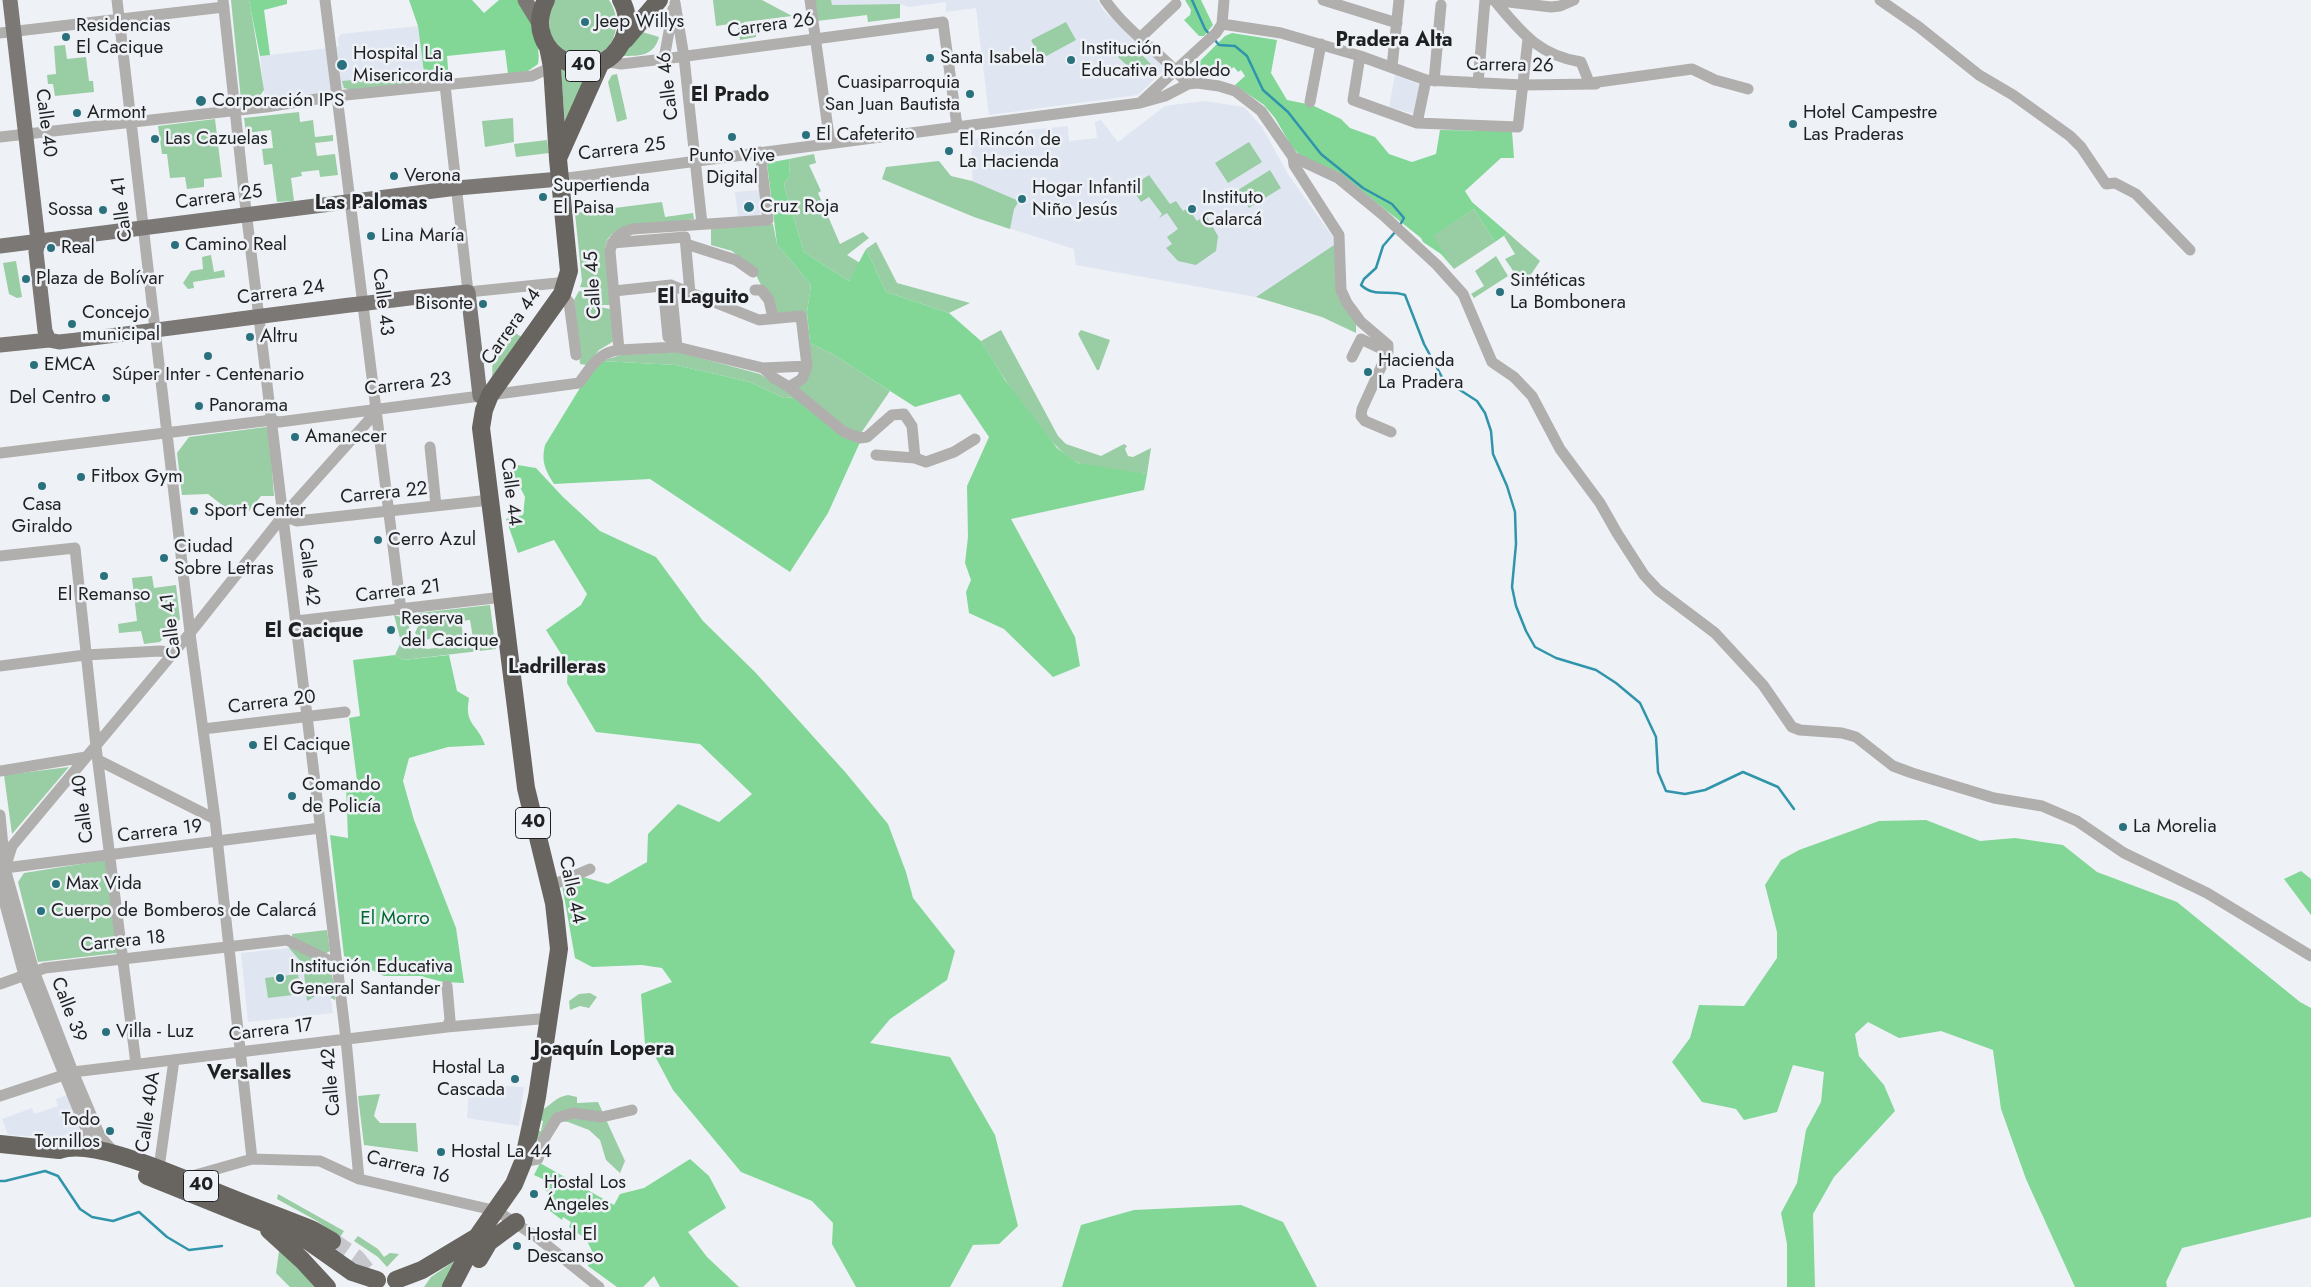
<!DOCTYPE html>
<meta charset="utf-8">
<style>
body{margin:0}
canvas{display:block;background:#eef1f6}
</style>
<canvas width="2311" height="1287"></canvas>
<script>
const ctx = document.querySelector('canvas').getContext('2d');
ctx.lineJoin = 'round';
function paint(path, color) { ctx.fillStyle = color; ctx.fill(path, 'evenodd'); }
function stroke(path, color, width, dash) { ctx.strokeStyle = color; ctx.lineWidth = width; ctx.lineCap = dash ? 'butt' : 'round'; ctx.setLineDash(dash || []); ctx.stroke(path); }
function label(font, color, halo, rows, align = 'center') {
  ctx.font = font + ' Jost,sans-serif'; ctx.lineWidth = 5; ctx.setLineDash([]); ctx.textBaseline = 'middle'; ctx.strokeStyle = halo; ctx.fillStyle = color; for (const [text, x, y, turn = 0] of rows) {
    ctx.save(); ctx.translate(x, y); ctx.rotate((+turn || 0) * Math.PI / 180); ctx.textAlign = isNaN(turn) ? turn : align; if (halo) ctx.strokeText(text, 0, 0); ctx.fillText(text, 0, 0); ctx.restore();
  }
}
paint(new Path2D(`
 M831,0H1097L1104,11L1166,68L1138,95L989,115L976,8L946,12V2L909,7L900,4L832,5Z
 M418,26L424,73L438,82L351,90L344,88L327,93L265,100L260,56L339,47L338,38L341,34Z
 M1395,75L1421,85L1415,114L1389,107Z
 M1204,101L1244,107L1262,127L1288,174L1337,243L1256,297L1076,265L1074,249L974,217L971,140L990,136L1005,146L1014,132L1027,133V130L1068,126L1069,141L1097,138L1095,122L1101,120L1118,142L1165,106Z
 M760,190L763,214L738,217L735,192Z
 M289,948L330,992L333,1013L248,1022L241,953Z
 M506,1086L524,1087L519,1126L467,1118L469,1089Z
 M67,1095L82,1130L56,1138L8,1135L2,1119L32,1108L34,1114L58,1106L56,1099Z`), '#dfe6f1');
paint(new Path2D(`
 M231,0H249L251,10L264,90L256,101L245,103L241,100Z
 M555,0H609C625,23 614,58 583,57C580,57 574,57 571,56C564,54 556,43 550,38L549,11Z
 M713,0H762L792,16L744,22L745,30L755,29L756,37L740,40L737,23L716,26Z
 M814,0H831L832,5L900,4V18L868,22L867,15L817,21Z
 M1066,22L1076,40L1041,59L1031,40Z
 M639,31L659,37C654,56 640,56 622,56Z
 M1131,44L1151,64L1138,76L1118,57Z
 M65,45L67,59L86,57L89,81H93L94,92L55,96L53,84H48L47,75L56,74L54,46Z
 M561,69L575,73L587,74L565,125Z
 M424,73L438,82L351,90L344,88L342,81Z
 M617,74L627,119L617,122L608,82L612,75Z
 M299,112L300,122L313,120L315,137L333,135V141L315,143L317,156L335,154L338,175L320,177L319,170L301,172L302,176L291,178L294,201L277,202L272,164L264,165L262,149L273,148L271,130L246,133L244,118Z
 M513,118L514,142L485,147L482,121Z
 M215,119L222,177L204,179V187L187,189L185,177L170,178L167,154H162L158,126Z
 M547,140L549,153L516,157L514,144Z
 M1249,142L1262,162L1228,183L1215,163Z
 M814,154L816,163L809,165L821,191L818,193L840,244L863,232L869,238L847,255L860,263L849,281L804,252L785,189L784,183L790,176L789,159Z
 M939,161L951,176L972,181L1019,201L1014,209L1010,229L974,217L882,179L886,167Z
 M1270,170L1281,188L1249,208L1238,190Z
 M1149,175L1170,204L1176,201L1183,211L1188,208L1197,221L1206,215L1218,236L1216,251L1196,265L1178,261L1166,248L1172,244L1167,237L1178,229L1167,213L1159,218L1162,214L1149,197L1141,202L1131,187Z
 M662,202L665,217L693,213L694,219L612,234L607,240L605,249L611,305H600L592,289L580,287L582,281L575,213Z
 M1474,209L1495,242L1454,269L1432,236Z
 M773,224L777,244L811,285L807,312L810,343L834,355L890,391L861,433L855,434L796,388L805,382V315H776L756,275V272L732,251L711,245V227Z
 M1508,233L1540,261L1526,282L1519,273L1516,275L1505,259L1515,254L1504,236Z
 M876,242L897,283L970,303L949,313L886,292L866,249Z
 M1337,243V294L1356,323V333L1322,317L1256,297Z
 M211,255L214,272L224,270L225,277L193,282L194,288L188,289L183,283L191,271L203,269L202,257Z
 M1496,256L1508,276L1474,298L1471,294L1484,286L1475,271Z
 M16,261L22,297L17,298L9,294L3,263Z
 M579,291L590,292L598,307L611,309L614,341L599,350L587,365L580,364L574,300Z
 M511,330L523,338L491,379C494,373 491,369 493,363C496,349 509,344 511,330Z
 M1001,330L1058,436L1066,444L1101,456L1124,444L1127,446L1125,449L1128,456L1133,457L1151,448L1147,474C1125,471 1099,471 1079,463C1048,450 999,371 981,341Z
 M1081,330L1110,340L1099,370H1097L1078,334Z
 M678,352L760,374L796,397L784,398L750,382L676,365L602,361L621,355Z
 M266,427L269,430L274,496H261L249,511L242,505L237,510L235,508L231,512L208,494L182,495L177,453L189,437Z
 M152,576L154,588L176,585L180,619L160,642L144,644L141,631L119,633L118,624L137,621L132,578Z
 M490,605L494,635L473,638L470,620L461,621L463,635L422,640L415,633L420,622L418,613Z
 M394,615L404,618L410,624L408,633L421,644H426V649L496,642V649L403,660L395,655L401,642Z
 M69,767L12,834L4,775Z
 M106,860L117,953L38,962L18,882L24,873Z
 M327,930L330,951L325,954L293,939L292,934Z
 M290,946L330,966L335,989V1000L331,998L329,992H322L307,1001L303,964L289,948Z
 M298,974L301,994L268,998L265,978Z
 M590,993L597,997L589,1008L580,1006L570,1010L569,1001L579,994Z
 M380,1094L374,1116L380,1123H416L418,1152L364,1145L358,1096Z
 M568,1095L577,1097V1103L598,1102L625,1161L620,1173L606,1160L600,1140L589,1130L568,1122L561,1121L541,1141L535,1139L537,1131H541L543,1121L539,1120L542,1110C552,1104 556,1097 568,1095Z
 M278,1194L344,1231L340,1237L317,1221L277,1199Z
 M358,1236L378,1249L384,1257L390,1253L399,1254L387,1267L378,1257L354,1241Z
 M280,1244L321,1287H290L276,1273Z
 M456,1260L443,1287H424L431,1277Z`), '#99cda4');
paint(new Path2D(`
 M249,0H287V4L264,10L270,55L260,56Z
 M409,0H472L484,13L499,0H520C529,14 542,48 538,64L528,71L508,74L505,50L447,56L449,80L438,82L424,73L418,26Z
 M1185,0H1201L1213,25L1204,36H1199L1184,20L1190,15L1191,10Z
 M1232,33L1277,40L1271,73L1287,100L1312,105L1341,119L1350,128L1375,137L1389,154L1412,162L1436,154L1440,130L1512,131L1514,158H1501L1465,191L1472,202L1508,233L1495,242L1474,209L1433,236L1454,269L1441,254L1423,242L1421,238L1338,172L1303,158L1292,147L1275,118L1264,105L1235,85L1245,76L1241,70L1238,72L1234,67L1231,69L1226,64L1221,68L1217,62L1199,77L1191,75L1189,72L1225,36Z
 M789,159L790,176L784,183L785,189L804,252L849,281L866,249L886,292L949,313L981,341L1005,380L1057,448L1078,463L1147,474L1144,490L1011,519L1075,637L1080,666L1053,677L1004,629L969,613L966,592L971,580L965,563L968,537L967,486L989,437L960,394L915,407L834,355L810,343L807,312L811,285L777,244L767,163Z
 M602,361L676,365L750,382L784,398L796,397L861,440L828,513L790,572L650,479L554,484C545,470 541,461 545,445L583,383Z
 M518,465L536,468L563,497L600,531L656,557L703,621L755,672L846,773L888,824L906,872L913,898L955,951L947,980L890,1019L870,1043L950,1057L995,1135L1018,1226L999,1244L973,1245L950,1287H856L832,1244L833,1223L812,1201L741,1172L673,1090L649,1045L645,1044L641,994L672,982L662,968L642,965L592,967L575,958L562,885L583,877L608,884L647,862L648,834L678,804L719,822L752,794L700,744L596,732L567,683L568,665L546,630L581,605L587,594L554,540L518,553L506,519L523,515L525,497L513,473Z
 M395,655L403,660L449,655L457,691L469,698C464,726 477,722 485,745L448,747L409,758L403,781L414,820L456,928L464,983L443,982L420,976H384L344,956L330,835L348,838L346,784L357,780L349,718L360,716L353,660Z
 M1926,820L1980,841L2015,838L2063,845L2097,872L2177,902L2300,1002L2311,1008V1217L2182,1248L2166,1282L2167,1287H2075L2026,1179L2001,1109L1993,1050L1941,1031L1899,1038L1868,1022L1855,1034L1859,1056L1884,1085L1895,1111L1834,1177L1813,1214L1815,1287H1787V1244L1781,1213L1797,1183L1806,1130L1821,1102L1824,1072L1793,1065L1777,1112L1744,1120L1736,1109L1702,1102L1672,1062L1690,1038L1699,1005L1744,1006L1777,958V932L1765,885L1781,860L1799,850L1879,821Z
 M2301,871L2311,879V915L2284,879Z
 M690,1159L709,1176L726,1208L688,1232L707,1257L739,1287H660L654,1276L643,1287H617L588,1266L592,1251L586,1239L569,1227L571,1222L563,1217L562,1220L550,1211L551,1207L545,1203L550,1193L543,1189L547,1181L534,1175L540,1163L614,1205L620,1194L644,1188Z
 M1241,1205L1283,1222L1317,1287H1062L1081,1225L1134,1210Z`), '#82d797');
stroke(new Path2D(`
 M1192,0L1205,29L1210,35
 M1214,39L1219,45L1235,46L1247,56L1263,90L1288,112L1321,154L1363,188L1392,204L1404,218L1400,225
 M1396,231L1383,246L1376,268L1364,279L1361,285C1374,298 1390,289 1405,295L1424,344L1443,379L1477,401L1485,413L1491,431L1493,454L1507,486L1515,512L1516,544L1512,587L1516,606L1526,631L1535,647L1556,658L1596,670L1616,683L1640,703L1656,737L1658,772L1666,791L1685,794L1705,790L1743,772L1778,787L1794,809
 M0,1181H5L45,1171L58,1176L80,1209L92,1217L113,1221L139,1212L167,1237L189,1250L222,1246`), '#3095aa', 2.5);
stroke(new Path2D(`
 M332,1241L356,1258L377,1284`), '#c5c7cc', 18, [18, 9]);
stroke(new Path2D(`
 M117,0L191,641L215,819L252,1159
 M223,0L245,202L346,1039L359,1179
 M325,0L401,610
 M810,0L830,143
 M1105,0C1127,32 1163,54 1188,84
 M1323,0L1397,23
 M1492,0L1551,7L1560,6L1574,0
 M1880,0L1919,27L1979,75L2013,95L2070,136L2081,147L2106,184L2115,183L2136,194L2190,250
 M1495,1C1521,32 1538,55 1581,62L1589,82L1591,83L1692,69L1715,80L1748,89
 M675,3L684,57L702,224
 M1222,24L1281,33L1360,56L1426,80L1523,85L1596,84
 M0,33L224,7
 M1141,37L1176,4
 M1360,56L1353,100L1417,123L1518,127L1528,39
 M664,59L673,9
 M603,61L621,64L664,59L943,22L957,126
 M1392,67L1399,0
 M1434,81L1441,5
 M1478,83L1485,0
 M445,85L468,292L567,282
 M1310,102L1321,44
 M1140,103L1216,33L1222,24L1224,0
 M1417,123L1426,80
 M0,137L266,107L336,96L532,76L552,67
 M1293,157L1294,165L1339,235L1341,290L1347,303L1361,322L1388,345V352L1362,409L1361,416L1365,421L1391,432
 M560,179L1140,103L1165,96L1188,84L1197,83L1219,86L1235,91L1261,111L1293,157L1338,178L1383,215L1437,265L1463,294L1492,362L1514,377L1532,396L1560,449L1600,503L1617,533L1644,575L1658,590L1715,633L1763,685L1792,727L1800,730L1842,733L1856,737L1893,766L1912,773L1994,798L2042,806L2077,821L2124,853L2207,893L2311,956
 M612,243L685,237L690,293
 M686,244L736,260L753,272
 M671,285L677,347
 M663,286L668,337
 M755,290H761L769,300L773,318
 M614,291L671,285L759,320L801,316L807,366L802,379L789,387L774,378L763,368
 M562,294L569,302L576,355
 M619,350L610,251C613,238 620,233 632,229L768,220L760,152
 M1352,357L1361,339L1388,352
 M789,387L844,432L860,438L867,437L892,415L904,414L912,426L915,458L926,462L954,452L975,439
 M490,395L579,383C591,367 599,352 619,350L677,347L763,368L807,366
 M430,447L436,506
 M0,453L272,420L279,422L480,396
 M876,455L915,458
 M283,516L297,521L490,500
 M0,556L75,548L96,747L136,1064
 M296,621L503,597
 M0,666L85,655L160,651L173,653
 M203,729L345,712
 M98,760L215,819
 M0,771L86,757
 M0,815L5,868L3,897L24,975L88,1134L87,1142L82,1147L78,1148
 M5,868L12,846L190,633L283,516L378,410
 M5,868L320,828
 M6,872L34,971L73,1072L100,1136L114,1152
 M550,886L590,869
 M0,984L45,968L287,940L336,964
 M447,986L450,1020L447,1027
 M0,1096L73,1072L447,1027L550,1018
 M523,1162L538,1159L544,1139L557,1118L573,1113L602,1117L632,1110
 M159,1168L174,1060
 M185,1178L252,1159L320,1161L359,1179L497,1211L538,1238L599,1287`), '#b1afad', 11);
stroke(new Path2D(`
 M10,0L38,241L36,252L45,331L49,340
 M525,0L539,23
 M0,246L457,188L560,179
 M0,345L49,340L59,342C196,326 331,305 468,292L480,396L490,395`), '#7b7875', 15);
stroke(new Path2D(`
 M546,0C518,55 598,94 623,40C629,27 628,12 621,0
 M625,40L659,0
 M559,156L601,62
 M0,1144L59,1150C92,1138 169,1173 202,1186C239,1202 276,1215 313,1230L332,1241
 M147,1176L296,1236L308,1241L352,1272L377,1280
 M269,1230L302,1260L327,1287
 M479,1259L489,1242L516,1222
 M396,1280L422,1270L477,1237
 M451,1287L477,1237L514,1184L523,1162L537,1097L559,949L554,903L526,788L481,428L484,410L490,395L562,294L569,271L558,159L552,67L548,47`), '#686561', 18);
for (const [x, y, r, color] of [
 [585,22,5,"#2a717e"],
 [66,37,5,"#2a717e"],
 [930,58,5,"#2a717e"],
 [1071,60,5,"#2a717e"],
 [342,65,6,"#2a717e"],
 [970,94,5,"#2a717e"],
 [201,101,6,"#2a717e"],
 [77,113,5,"#2a717e"],
 [1793,124,5,"#2a717e"],
 [806,135,5,"#2a717e"],
 [732,137,5,"#2a717e"],
 [155,139,5,"#2a717e"],
 [949,151,5,"#2a717e"],
 [394,176,5,"#2a717e"],
 [543,197,5,"#2a717e"],
 [1022,199,5,"#2a717e"],
 [749,207,6,"#2a717e"],
 [1192,209,5,"#2a717e"],
 [103,210,5,"#2a717e"],
 [371,236,5,"#2a717e"],
 [175,245,5,"#2a717e"],
 [51,248,5,"#2a717e"],
 [26,279,5,"#2a717e"],
 [1500,292,5,"#2a717e"],
 [483,304,5,"#2a717e"],
 [72,324,5,"#2a717e"],
 [250,337,5,"#2a717e"],
 [208,356,5,"#2a717e"],
 [34,365,5,"#2a717e"],
 [1368,372,5,"#2a717e"],
 [106,398,5,"#2a717e"],
 [199,406,5,"#2a717e"],
 [295,437,5,"#2a717e"],
 [81,477,5,"#2a717e"],
 [42,486,5,"#2a717e"],
 [194,511,5,"#2a717e"],
 [378,540,5,"#2a717e"],
 [164,558,5,"#2a717e"],
 [104,576,5,"#2a717e"],
 [391,630,5,"#2a717e"],
 [253,745,5,"#2a717e"],
 [292,796,5,"#2a717e"],
 [2123,827,5,"#2a717e"],
 [56,884,5,"#2a717e"],
 [41,911,5,"#2a717e"],
 [280,978,5,"#2a717e"],
 [106,1032,5,"#2a717e"],
 [515,1079,5,"#2a717e"],
 [110,1131,5,"#2a717e"],
 [441,1152,5,"#2a717e"],
 [534,1194,5,"#2a717e"],
 [517,1246,5,"#2a717e"]
]) { const dot = new Path2D(); dot.arc(x, y, r, 0, 2 * Math.PI); ctx.fillStyle = color; ctx.fill(dot); stroke(dot, '#eef1f6', 2); }
for (const [x, y, w] of [
 [583,66,35],
 [533,823,35],
 [201,1186,35]
]) { const box = new Path2D(); box.roundRect(x - w / 2, y - 15.5, w, 31, 4); ctx.fillStyle = '#eef1f6'; ctx.fill(box); stroke(box, '#1f2022', 1); }
label('bold 18px', '#1f2022', null, [
 ["40",583,66],
 ["40",533,823],
 ["40",201,1186]
]);
label('19px', '#1f2022', '#eef1f6', [
 ["Jeep Willys",595,22],
 ["Residencias",76,26],
 ["El Cacique",76,48],
 ["Institución",1081,49],
 ["Educativa Robledo",1081,71],
 ["Hospital La",353,54],
 ["Misericordia",353,76],
 ["Santa Isabela",940,58],
 ["Cuasiparroquia",960,83,"right"],
 ["San Juan Bautista",960,105,"right"],
 ["Corporación IPS",212,101],
 ["Armont",87,113],
 ["Hotel Campestre",1803,113],
 ["Las Praderas",1803,135],
 ["El Cafeterito",816,135],
 ["Las Cazuelas",165,139],
 ["El Rincón de",959,140],
 ["La Hacienda",959,162],
 ["Punto Vive",732,156,"center"],
 ["Digital",732,178,"center"],
 ["Verona",404,176],
 ["Supertienda",553,186],
 ["El Paisa",553,208],
 ["Hogar Infantil",1032,188],
 ["Niño Jesús",1032,210],
 ["Instituto",1202,198],
 ["Calarcá",1202,220],
 ["Cruz Roja",760,207],
 ["Sossa",93,210,"right"],
 ["Lina María",381,236],
 ["Camino Real",185,245],
 ["Real",61,248],
 ["Plaza de Bolívar",36,279],
 ["Sintéticas",1510,281],
 ["La Bombonera",1510,303],
 ["Bisonte",473,304,"right"],
 ["Concejo",82,313],
 ["municipal",82,335],
 ["Altru",260,337],
 ["Hacienda",1378,361],
 ["La Pradera",1378,383],
 ["EMCA",44,365],
 ["Súper Inter - Centenario",208,375,"center"],
 ["Del Centro",96,398,"right"],
 ["Panorama",209,406],
 ["Amanecer",305,437],
 ["Fitbox Gym",91,477],
 ["Casa",42,505,"center"],
 ["Giraldo",42,527,"center"],
 ["Sport Center",204,511],
 ["Cerro Azul",388,540],
 ["Ciudad",174,547],
 ["Sobre Letras",174,569],
 ["El Remanso",104,595,"center"],
 ["Reserva",401,619],
 ["del Cacique",401,641],
 ["El Cacique",263,745],
 ["Comando",302,785],
 ["de Policía",302,807],
 ["La Morelia",2133,827],
 ["Max Vida",66,884],
 ["Cuerpo de Bomberos de Calarcá",51,911],
 ["Institución Educativa",290,967],
 ["General Santander",290,989],
 ["Villa - Luz",116,1032],
 ["Hostal La",505,1068,"right"],
 ["Cascada",505,1090,"right"],
 ["Todo",100,1120,"right"],
 ["Tornillos",100,1142,"right"],
 ["Hostal La 44",451,1152],
 ["Hostal Los",544,1183],
 ["Ángeles",544,1205],
 ["Hostal El",527,1235],
 ["Descanso",527,1257]
], 'left');
label('19px', '#1f2022', '#eef1f6', [
 ["Carrera 26",771,26,-8],
 ["Carrera 26",1510,66,1],
 ["Calle 46",669,86,-97],
 ["Calle 40",45,123,83],
 ["Carrera 25",622,150,-7],
 ["Carrera 25",219,198,-8],
 ["Calle 41",123,209,-97],
 ["Calle 45",594,285,-93],
 ["Carrera 24",281,293,-8],
 ["Calle 43",382,302,83],
 ["Carrera 44",512,327,-55],
 ["Carrera 23",408,385,-7],
 ["Calle 44",510,492,83],
 ["Carrera 22",384,494,-6],
 ["Calle 42",308,572,83],
 ["Carrera 21",398,592,-7],
 ["Calle 41",172,626,-97],
 ["Carrera 20",272,703,-7],
 ["Calle 40",84,809,-97],
 ["Carrera 19",160,832,-7],
 ["Calle 44",571,890,78],
 ["Carrera 18",123,942,-6],
 ["Calle 39",68,1010,69],
 ["Carrera 17",271,1031,-7],
 ["Calle 42",332,1082,-95],
 ["Calle 40A",149,1112,-82],
 ["Carrera 16",408,1168,14]
]);
label('19px', '#026930', '#eef1f6', [
 ["El Morro",395,919]
]);
label('bold 20px', '#1f2022', '#eef1f6', [
 ["Pradera Alta",1394,41],
 ["El Prado",730,96],
 ["Las Palomas",371,204],
 ["El Laguito",703,298],
 ["El Cacique",314,632],
 ["Ladrilleras",557,668],
 ["Joaquín Lopera",604,1050],
 ["Versalles",249,1074]
]);
</script>
